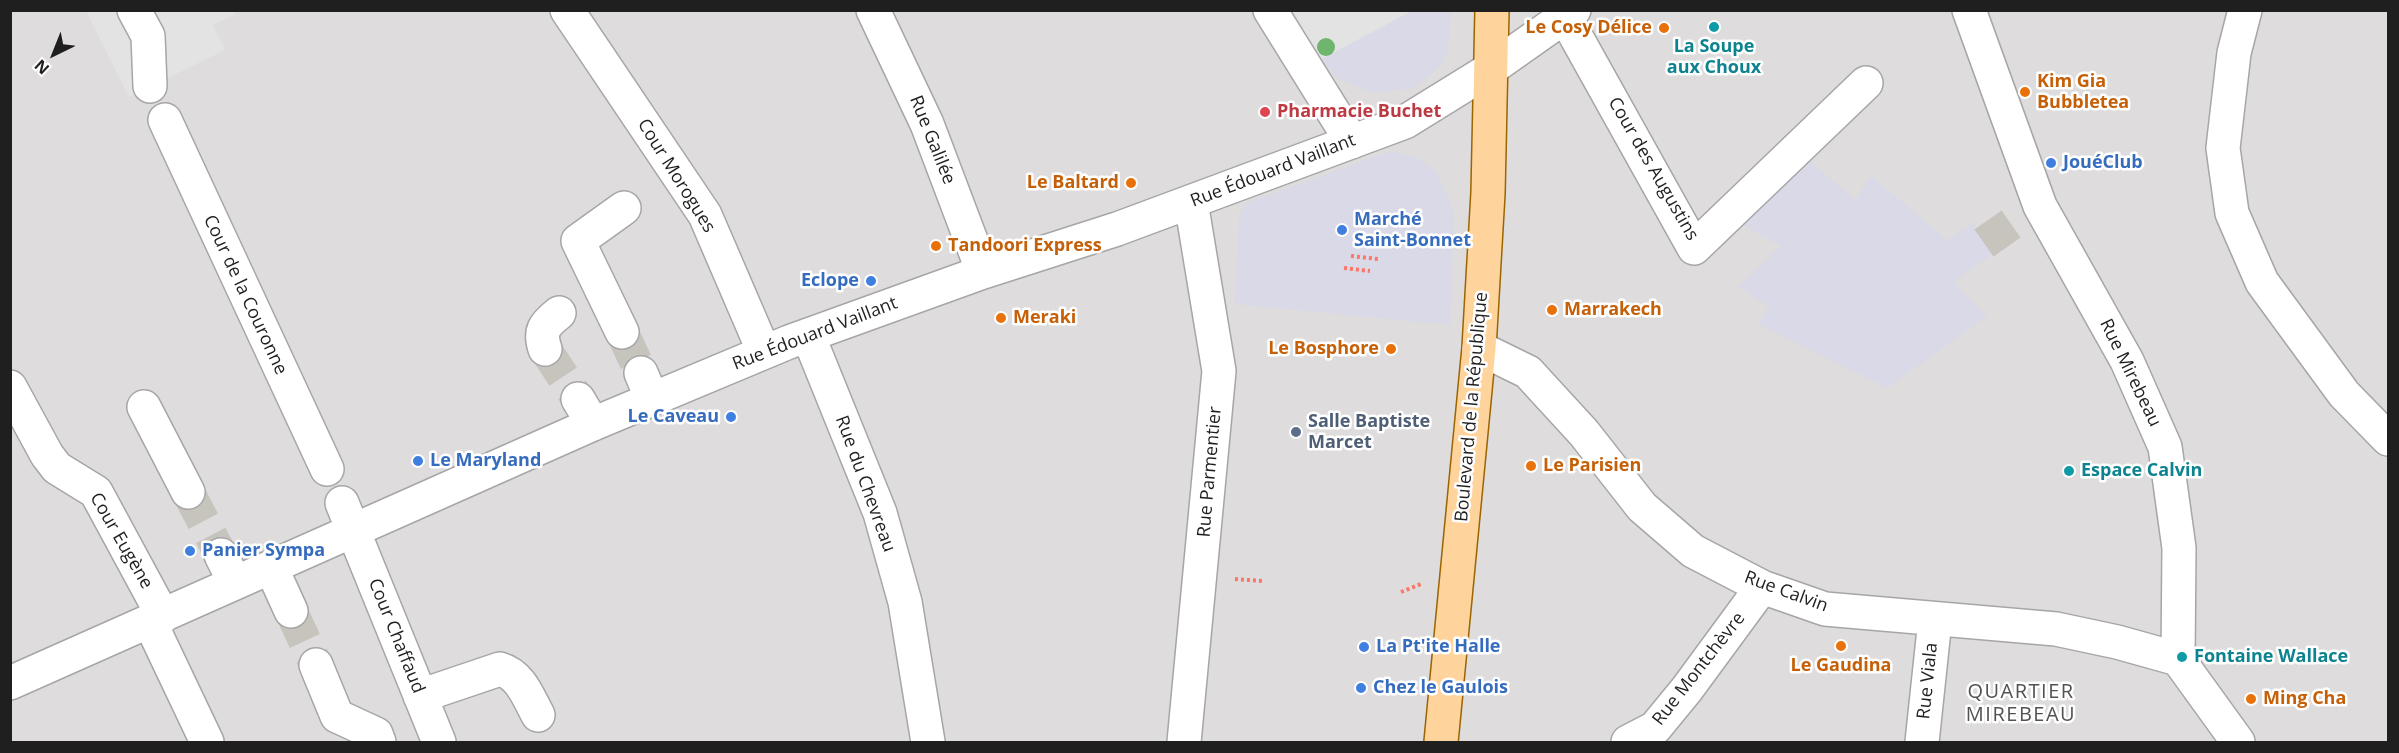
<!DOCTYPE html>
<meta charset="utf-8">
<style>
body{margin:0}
#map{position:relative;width:2399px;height:753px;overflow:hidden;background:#f1ede5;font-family:"Open Sans",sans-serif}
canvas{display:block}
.frame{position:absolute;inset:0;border:12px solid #1f1f1f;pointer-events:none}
.north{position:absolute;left:24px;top:24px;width:60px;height:60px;-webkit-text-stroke:4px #fff;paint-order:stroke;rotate:223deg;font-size:16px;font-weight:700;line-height:24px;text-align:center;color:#1f1f1f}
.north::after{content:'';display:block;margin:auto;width:21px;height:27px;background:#1f1f1f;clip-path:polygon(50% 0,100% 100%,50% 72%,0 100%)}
</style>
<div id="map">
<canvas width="2399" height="753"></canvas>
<div class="frame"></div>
<div class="north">N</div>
</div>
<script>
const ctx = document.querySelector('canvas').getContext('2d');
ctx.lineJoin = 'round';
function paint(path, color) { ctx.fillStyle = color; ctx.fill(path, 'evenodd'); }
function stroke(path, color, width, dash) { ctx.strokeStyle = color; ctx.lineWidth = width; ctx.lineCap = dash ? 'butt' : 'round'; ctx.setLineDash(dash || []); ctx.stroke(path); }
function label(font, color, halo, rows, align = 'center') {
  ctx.font = font + ' "Open Sans",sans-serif'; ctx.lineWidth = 5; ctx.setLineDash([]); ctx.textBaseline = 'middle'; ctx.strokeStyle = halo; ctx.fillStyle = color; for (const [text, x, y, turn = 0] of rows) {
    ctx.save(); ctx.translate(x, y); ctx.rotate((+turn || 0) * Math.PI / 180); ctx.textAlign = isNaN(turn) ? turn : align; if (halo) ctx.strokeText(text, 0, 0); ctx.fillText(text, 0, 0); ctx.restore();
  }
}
paint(new Path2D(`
 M11,11H2388V742H11Z`), '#dedcdc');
paint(new Path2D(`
 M234,10L236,14L213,25L225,50L129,97L86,11Z
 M1293,11H1412L1320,60Z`), '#e3e3e3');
paint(new Path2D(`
 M1412,11H1451L1448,49L1442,63L1430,76L1412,88L1372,93L1339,79L1320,60Z
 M1796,149L1855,200L1871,176L1947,240L1973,223L1992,254L1953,282L1987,316L1887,388L1758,324L1769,306L1739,287L1781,246L1726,216Z
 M1397,152L1416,157L1436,171L1454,213L1450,325L1235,304L1239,215L1247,203L1385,153Z`), '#d9d9e7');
stroke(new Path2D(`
 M1984,243L2024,215
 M622,332L641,373
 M545,349L578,399
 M188,492L221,555
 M291,611L316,665`), '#c7c4bd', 33, [33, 16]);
const minor = new Path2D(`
 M134,10L148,36L150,86
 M567,10L705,215L764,352
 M873,10L927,124L983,272
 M1270,10L1352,142
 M1969,10L2040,206L2127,361L2165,447L2179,548L2178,659L2238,742
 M2245,10L2234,53L2223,148L2232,213L2262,282L2344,394L2388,439
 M1564,15L1694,248L1866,83
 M165,120L327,469
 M622,332L578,241L624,208
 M808,335L880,513L905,602L928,742
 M1479,348L1528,372L1584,433L1642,507L1693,551L1762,587L1825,609L2056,629L2117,642L2178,659
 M545,349C539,331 544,325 559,313
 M641,373L652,399
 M10,387L47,455L57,468L96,492L163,616
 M578,399L593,424
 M144,407L188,492
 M342,503L439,742
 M221,555L235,583
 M271,567L291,611
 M150,622L207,742
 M316,665L337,716L376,734L379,742
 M10,683L593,424L789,342L983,272L1117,229L1405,122L1489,70L1574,10
 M420,696L500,669C521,675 528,697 538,715
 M1184,742L1219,371L1191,202
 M1628,742L1655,728L1687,689L1762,587
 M1922,742L1935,620`);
const major = new Path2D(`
 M1441,742L1479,348L1488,193L1492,10`);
stroke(minor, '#a6a6a6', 36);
stroke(major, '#9b6500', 36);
stroke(new Path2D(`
 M1351,256L1378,259
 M1344,268L1370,271
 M1235,579L1262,581
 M1401,592L1421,584`), '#ff7568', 4, [3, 3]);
stroke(minor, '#fff', 33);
stroke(major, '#ffd39c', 33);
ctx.fillStyle = '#6fb56e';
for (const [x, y] of [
 [1326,47]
]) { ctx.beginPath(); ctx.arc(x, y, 9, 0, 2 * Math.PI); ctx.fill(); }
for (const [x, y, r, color] of [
 [1714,27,6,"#0f9aa8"],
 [1664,28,6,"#e8710a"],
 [2025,92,6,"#e8710a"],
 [1265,112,6,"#e0444e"],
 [2051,163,6,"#3f7fe0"],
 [1131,183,6,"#e8710a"],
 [1342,230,6,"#3f7fe0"],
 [936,246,6,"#e8710a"],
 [871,281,6,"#3f7fe0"],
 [1552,310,6,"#e8710a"],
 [1001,318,6,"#e8710a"],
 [1391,349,6,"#e8710a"],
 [731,417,6,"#3f7fe0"],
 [1296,432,6,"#5c6f8a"],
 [418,461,6,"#3f7fe0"],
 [1531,466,6,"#e8710a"],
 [2069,471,6,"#0f9aa8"],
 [190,551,6,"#3f7fe0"],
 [1841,646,6,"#e8710a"],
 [1364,647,6,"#3f7fe0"],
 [2182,657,6,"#0f9aa8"],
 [1361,688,6,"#3f7fe0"],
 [2251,699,6,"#e8710a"]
]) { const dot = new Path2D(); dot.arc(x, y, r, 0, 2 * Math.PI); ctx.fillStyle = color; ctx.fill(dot); stroke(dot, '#fff', 2); }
label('bold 18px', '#c56008', '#fff', [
 ["Le Cosy Délice",1652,28,"right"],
 ["Kim Gia",2037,82],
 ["Bubbletea",2037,103],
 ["Le Baltard",1119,183,"right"],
 ["Tandoori Express",948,246],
 ["Marrakech",1564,310],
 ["Meraki",1013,318],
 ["Le Bosphore",1379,349,"right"],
 ["Le Parisien",1543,466],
 ["Le Gaudina",1841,666,"center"],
 ["Ming Cha",2263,699]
], 'left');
label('bold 18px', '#0d838f', '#fff', [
 ["La Soupe",1714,47,"center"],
 ["aux Choux",1714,68,"center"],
 ["Espace Calvin",2081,471],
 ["Fontaine Wallace",2194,657]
], 'left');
label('bold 18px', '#be3a42', '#fff', [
 ["Pharmacie Buchet",1277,112]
], 'left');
label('18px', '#1f1f1f', '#fff', [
 ["Rue Galilée",932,140,68],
 ["Cour des Augustins",1653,169,60],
 ["Rue Édouard Vaillant",1273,171,-21],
 ["Cour Morogues",676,176,58],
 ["Cour de la Couronne",245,295,65],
 ["Rue Édouard Vaillant",815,334,-21],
 ["Rue Mirebeau",2130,373,64],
 ["Boulevard de la République",1472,407,-85],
 ["Rue Parmentier",1210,472,-85],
 ["Rue du Chevreau",865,484,70],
 ["Cour Eugène",121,541,60],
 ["Rue Calvin",1786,592,20],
 ["Cour Chaffaud",396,636,68],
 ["Rue Montchèvre",1699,669,-52],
 ["Rue Viala",1928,681,-84]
]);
label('bold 18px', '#366cbe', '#fff', [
 ["JouéClub",2063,163],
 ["Marché",1354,220],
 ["Saint-Bonnet",1354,241],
 ["Eclope",859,281,"right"],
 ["Le Caveau",719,417,"right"],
 ["Le Maryland",430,461],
 ["Panier Sympa",202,551],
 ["La Pt'ite Halle",1376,647],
 ["Chez le Gaulois",1373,688]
], 'left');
label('bold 18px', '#4e5e75', '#fff', [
 ["Salle Baptiste",1308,422],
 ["Marcet",1308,443]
], 'left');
ctx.letterSpacing = '1.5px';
label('20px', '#525252', '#fff', [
 ["QUARTIER",2021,692],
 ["MIREBEAU",2021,715]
]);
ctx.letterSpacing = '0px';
</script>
